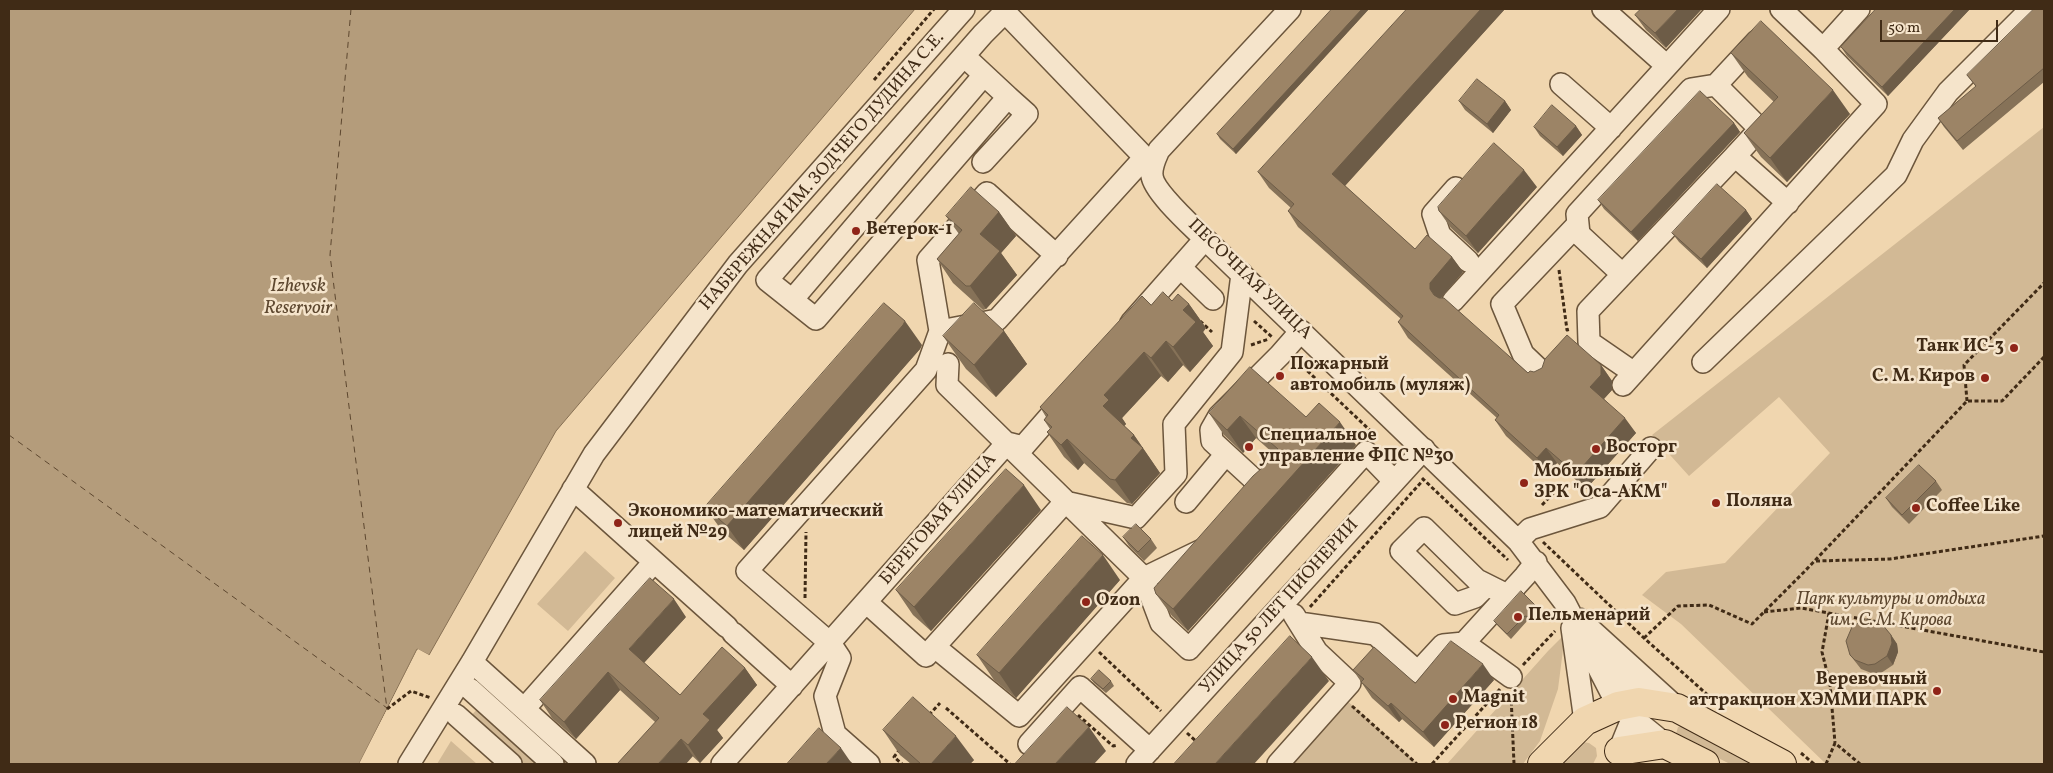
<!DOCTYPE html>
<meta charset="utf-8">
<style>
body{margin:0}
#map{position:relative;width:2053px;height:773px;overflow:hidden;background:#f0d6af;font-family:Vollkorn,serif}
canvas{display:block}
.frame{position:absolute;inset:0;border:10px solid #402b16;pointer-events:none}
.scale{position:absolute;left:1880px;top:20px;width:118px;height:22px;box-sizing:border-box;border:2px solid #402b16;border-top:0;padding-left:6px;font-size:15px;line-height:18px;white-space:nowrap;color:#402b16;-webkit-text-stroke:4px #f5e4cb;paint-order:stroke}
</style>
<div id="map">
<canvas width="2053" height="773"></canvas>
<div class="frame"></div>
<div class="scale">50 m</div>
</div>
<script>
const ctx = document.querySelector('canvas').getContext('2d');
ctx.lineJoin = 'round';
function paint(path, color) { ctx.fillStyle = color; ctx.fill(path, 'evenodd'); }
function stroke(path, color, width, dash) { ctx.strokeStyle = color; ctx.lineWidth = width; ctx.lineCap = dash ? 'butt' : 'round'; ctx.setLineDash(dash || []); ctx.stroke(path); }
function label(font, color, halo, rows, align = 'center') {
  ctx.font = font + ' Vollkorn,serif'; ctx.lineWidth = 5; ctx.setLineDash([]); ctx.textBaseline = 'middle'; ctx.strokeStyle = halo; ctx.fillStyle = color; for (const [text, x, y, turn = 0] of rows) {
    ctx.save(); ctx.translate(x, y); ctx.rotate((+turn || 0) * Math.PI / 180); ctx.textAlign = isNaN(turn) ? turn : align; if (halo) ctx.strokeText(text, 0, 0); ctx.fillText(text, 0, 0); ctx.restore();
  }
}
paint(new Path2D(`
 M2044,127V764H1826L1681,624L1642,595L1666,572L1725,563L1830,453L1779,397L1689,476L1652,435Z
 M585,551L615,578L568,631L537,604Z
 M1565,634L1558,689L1540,741L1523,764H1447L1548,651Z
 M1344,698L1418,764H1285Z
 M478,708L540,764H522L470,717Z
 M1682,726L1759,764H1730L1679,738L1676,734L1678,727Z
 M451,741L477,764H437Z
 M1583,742L1589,743L1596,748L1597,756L1593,764H1556L1578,744Z`), '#d2b995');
const water = new Path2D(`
 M9,9H915L556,431L429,655L417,649L359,764H9Z`);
paint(water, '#b49c7b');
stroke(water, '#866f53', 1);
paint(new Path2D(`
 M418,649L429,655L428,657L419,652L362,764H359Z`), '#f0d6af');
stroke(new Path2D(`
 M351,9L330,255L387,709
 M9,435L387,708`), '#5d472f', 1, [6, 5]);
const minor = new Path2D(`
 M1002,9L1152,165
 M1290,9L1159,150C1155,159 1151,166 1152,176C1154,192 1192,226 1205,239L1518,541L1565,603L1618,706L1665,744
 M1603,9L1667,66
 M1757,41L1716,85L1760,129L1735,156L1788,203
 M1823,49L1859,9
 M964,56L1008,97L816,319L767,280L983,34L1005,12
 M1561,84L1611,128
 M983,162L1027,114L1008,97
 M1456,188L1433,214L1440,235L1468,261
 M1180,267L1213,299
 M1622,274L1579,234L1577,214L1691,89L1716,85
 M792,300L984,75
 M1453,301L1719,9
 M1131,323L1205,239
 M940,331L928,260L987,193L1057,256
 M1703,362L1896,175L1913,140L1948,92L2031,9
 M948,364L947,385L1144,578L1161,623L1189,649L1366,452L1394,481
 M1634,373L1589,342L1588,311L1735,156
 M1544,374L1523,354L1502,304L1578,224
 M1623,385L1876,104L1823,49L1781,9
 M1273,478L1263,488L1212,441L1211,430L1219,416L1280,355L1301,331
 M573,489L727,627
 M1186,502L1226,454
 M1518,541L1530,529L1600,507L1651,448
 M1487,585L1475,597L1455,604L1401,551L1424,528L1477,580L1507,595
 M866,602L926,656L1065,502L1136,518L1176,474L1174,424L1232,352L1242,274
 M1579,619L1677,708
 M1299,623L1375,634L1418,672L1443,645L1464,643L1511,677
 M1572,628L1585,721
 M733,633L792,686
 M1464,643L1525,576L1536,562
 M935,647L1019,716L1144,578L1204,549
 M1603,655L1639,702L1619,751
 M472,662L585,764
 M470,689L553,764
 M524,709L654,562
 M456,715L511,764
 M1029,744L1080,687L1150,750
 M409,764L472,662L594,454L738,264L964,9
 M722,764L1007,443L1023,447L1065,399
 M869,764L835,734L825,696L840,658L830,643L747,571L926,370L940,331L997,320L1145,157
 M1137,764L1424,449
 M1278,764L1350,683L1317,652L1294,615`);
const major = new Path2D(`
 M1665,744L1705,764
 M1619,751L1665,744
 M1542,764L1585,721L1618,706L1639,702L1677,708L1782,764`);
stroke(minor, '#6c563c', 24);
stroke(major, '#402b16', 30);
stroke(new Path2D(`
 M874,80L934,9
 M1559,270L1567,330L1571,329
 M1200,321L1212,332
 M1254,321L1272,337
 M1251,345L1269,339
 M1298,362L1377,437
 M1967,401L1964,365L2044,283
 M1422,478L1508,560
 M1542,505L1563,483
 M1543,542L1644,638L1720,706
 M1816,561L1890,559L2044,536
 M805,598L806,532
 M1310,607L1424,479
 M1764,612L1801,608L2044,652
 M1829,613L1822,652L1830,684L1835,743
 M1644,638L1678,606L1709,605L1752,624L1804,572L1967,401H2002L2044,357
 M1099,652L1161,711
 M1523,665L1555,631
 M1511,695L1514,764
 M1352,706L1417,764
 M946,708L1010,764
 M387,709L411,691L431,698
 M929,715L940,703
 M1078,715L1113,746L1118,745
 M1187,733L1197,742
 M900,749L894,757L902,764
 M1801,753L1814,764
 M1432,764L1500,689
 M1826,764L1835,743L1860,764`), '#402b16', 3, [4, 2.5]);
stroke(minor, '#f5e4cb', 21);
stroke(major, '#f0d6af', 28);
paint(new Path2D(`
 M1332,9H1369L1236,154L1220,139L1217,134Z
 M1407,9H1505L1345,186L1415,249L1452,257L1463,272L1441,298L1528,373L1534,372L1601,365L1612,381V390L1604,399L1636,433L1586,489L1557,463L1547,474L1506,436L1495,420L1497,418L1408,338L1398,322L1401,319L1298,227L1288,211L1291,208L1269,188L1258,172Z
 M1641,9L1666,48L1646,30L1635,15Z
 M1876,9H1970L1888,96L1847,56L1841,47Z
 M2044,9V82L1963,150L1944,127L1938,118L1976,87L1967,75Z
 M1731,53L1850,114L1787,182L1761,157L1744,133L1774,102L1748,77Z
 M1459,101H1505L1511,110L1493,133L1465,110Z
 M1734,123L1740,132L1638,241L1604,209L1598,200Z
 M1576,126L1582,135L1563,156L1540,136L1534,127Z
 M1537,187L1478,253L1451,228L1439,211Z
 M1746,210L1752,219L1707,268L1679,242L1672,233Z
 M999,212L1016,236L1001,253L1017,275L986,309L983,310L953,283L937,259L959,234L946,216Z
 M1172,301L1189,304L1206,328L1203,332L1213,346L1190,372L1183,365L1168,382L1161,376L1122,418L1126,424L1124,426L1134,435L1160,473L1132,504L1127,503L1084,463L1078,470L1064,457L1047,432L1050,429L1044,420L1046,417L1040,407Z
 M1004,331L1027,364L996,397L966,369L943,336Z
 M922,345L920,349L744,550L722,531L705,507Z
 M1209,413L1306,417L1356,445L1188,631L1172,616L1156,594L1271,460L1274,454L1256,438L1243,453L1224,435Z
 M1936,481L1942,490L1909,524L1892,507L1886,498Z
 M1041,510L931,631L913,615L896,590Z
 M1123,537L1151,539L1157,548L1144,561L1129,546Z
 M1120,580L1016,698L994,680L977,655Z
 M1535,605L1538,610L1535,613L1538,622L1528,620L1511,639L1497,625L1494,621Z
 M686,617L644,663L680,695L745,668L757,685L717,730L723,738L700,763L620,690L576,739L552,718L540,700Z
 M1891,635L1897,644L1898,652L1893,665L1881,673L1874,674L1861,669L1850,655Z
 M1353,670L1415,683L1494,680L1434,747L1402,719L1399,722L1372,698Z
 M1091,679L1111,681L1114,686L1106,693L1094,683Z
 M883,730L974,760L970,764H911L900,755Z`), '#867258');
paint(new Path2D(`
 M1362,9H1369L1236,154L1233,149Z
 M1481,9H1505L1342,189L1332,174Z
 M1678,9H1702L1666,48L1655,33Z
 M1955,9H1970L1888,96L1882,87Z
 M1833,90L1850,114L1787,182L1770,158Z
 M1505,101L1511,110L1493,133L1487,124Z
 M1734,123L1740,132L1638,241L1631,232Z
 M1576,126L1582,135L1563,156L1557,147Z
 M1524,170L1537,187L1478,253L1466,236Z
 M1746,210L1752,219L1707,268L1701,259Z
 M999,212L1016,236L1001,253L1017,275L986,309L970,286L980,234Z
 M1452,257L1463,272L1441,298V304L1430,289V283Z
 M1189,304L1206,328L1203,332L1213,346L1190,372L1173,347L1183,310Z
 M905,321L922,345L920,349L744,550L727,526Z
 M1004,331L1027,364L996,397L974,365Z
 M1166,341L1183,365L1168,382L1151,358Z
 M1144,352L1161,376L1122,418L1126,424L1120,431L1103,406L1104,395Z
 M1601,365L1612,381V390L1601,402L1590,387Z
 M1240,416L1256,438L1243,453L1227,430Z
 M1625,418L1636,433L1586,489L1576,474Z
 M1340,422L1356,445L1188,631L1173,609Z
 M1134,435L1160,473L1132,504L1115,480L1131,438Z
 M1067,439L1084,463L1078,470L1061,445Z
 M1546,448L1557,463L1547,474L1537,458Z
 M1024,485L1041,510L931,631L914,607Z
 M1103,555L1120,580L1016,698L999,673Z
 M674,599L686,617L641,666L629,649Z
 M1532,609L1535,613L1538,622L1535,618Z
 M1891,635L1897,644L1898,652L1893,665L1887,656Z
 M1312,657L1329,681L1254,764H1215Z
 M1483,664L1494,680L1434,747L1423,732Z
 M745,668L757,685L717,730L723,738L700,763L688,745L703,714Z
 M608,672L620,690L576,739L564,722Z
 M1391,703L1402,719L1399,722L1388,706Z
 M1089,727L1106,751L1094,764H1055Z
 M956,736L974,760L970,764H931Z
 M681,739L693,756L686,764H658Z
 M841,748L852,764H826Z`), '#6d5c47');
const building = new Path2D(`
 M1332,9H1362L1233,149L1217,134Z
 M1407,9H1481L1332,174L1415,249L1427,235L1452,257L1430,283V289L1434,295L1439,298H1444L1528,373L1530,371L1534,372L1542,368L1545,359L1567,335L1601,365V375L1590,387L1625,418L1576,474L1546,448L1537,458L1495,420L1499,415L1398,322L1403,316L1288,211L1294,204L1258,172Z
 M1641,9H1678L1655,33L1635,15Z
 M1876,9H1955L1882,87L1841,47Z
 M2034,9H2044V68L1957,141L1938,118L1976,86L1967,75Z
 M1761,21L1833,90L1770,158L1744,133L1778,97L1731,53Z
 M1477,79L1505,101L1487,124L1459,101Z
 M1700,91L1734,123L1631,232L1598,200Z
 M1552,105L1576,126L1557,147L1534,127Z
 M1494,143L1524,170L1466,236L1439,211L1438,207Z
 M1717,184L1746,210L1701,259L1672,233Z
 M971,187L999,212L980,234L1000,251L970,286H966L937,259L962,230L946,216Z
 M1163,292L1172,301L1178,294L1189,304L1183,310L1196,322L1173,347L1166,341L1151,358L1144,352L1104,395L1109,400L1103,406L1134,435L1131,438L1143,448L1115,480L1110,479L1067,439L1061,445L1047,432L1052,427L1044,420L1048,415L1040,407L1142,296L1151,305Z
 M884,303L905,321L903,325L727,526L705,507Z
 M974,303L1004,331L974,365L943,336Z
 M1250,367L1306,417L1319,403L1340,422L1173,609L1156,594L1154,588L1253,476L1271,460L1278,449L1240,416L1227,430L1209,413Z
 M1919,465L1936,481L1902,515L1886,498Z
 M1006,469L1024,485L914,607L896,590Z
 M1136,524L1151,539L1138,552L1123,537Z
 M1082,536L1103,555L999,673L977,655Z
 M650,578L674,599L629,649L680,695L722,647L745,668L703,714L710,720L688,745L681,739L658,764H617L659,718L608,672L564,722L540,700Z
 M1521,591L1535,605L1532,609L1535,618L1525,616L1507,634L1494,621Z
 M1866,619L1881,623L1891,635L1892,643L1887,656L1875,664L1868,665L1855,660L1850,655L1846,641L1852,627Z
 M1290,636L1312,657L1215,764H1174Z
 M1451,641L1483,664L1423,732L1391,703L1388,706L1361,682L1364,679L1353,670L1374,647L1415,683Z
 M1099,670L1111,681L1103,689L1091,679Z
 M913,697L956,736L931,764H921L883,730Z
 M1067,707L1089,727L1055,764H1015Z
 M819,728L841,748L826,764H787Z`);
paint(building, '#9c8466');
stroke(building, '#6d5c47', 1);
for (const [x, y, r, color] of [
 [856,231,5,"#8f2418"],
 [2014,348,5,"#8f2418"],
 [1280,376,5,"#8f2418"],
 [1985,378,5,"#8f2418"],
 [1249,447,5,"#8f2418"],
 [1596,449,5,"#8f2418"],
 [1524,483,5,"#8f2418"],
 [1716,503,5,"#8f2418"],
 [1916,508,5,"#8f2418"],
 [618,523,5,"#8f2418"],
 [1086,602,5,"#8f2418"],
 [1518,617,5,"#8f2418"],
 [1937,691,5,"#8f2418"],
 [1453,699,5,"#8f2418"],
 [1445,725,5,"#8f2418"]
]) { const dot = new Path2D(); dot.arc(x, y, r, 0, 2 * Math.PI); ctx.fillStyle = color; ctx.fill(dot); stroke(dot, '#f5e4cb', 2); }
label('18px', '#402b16', '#f5e4cb', [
 ["НАБЕРЕЖНАЯ ИМ. ЗОДЧЕГО ДУДИНА С.Е.",823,172,-49],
 ["ПЕСОЧНАЯ УЛИЦА",1249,280,44],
 ["БЕРЕГОВАЯ УЛИЦА",939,520,-49],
 ["УЛИЦА 50 ЛЕТ ПИОНЕРИИ",1280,607,-48]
]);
label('bold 18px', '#402b16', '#f5e4cb', [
 ["Ветерок-1",866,231],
 ["Танк ИС-3",2004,348,"right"],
 ["Пожарный",1290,366],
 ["автомобиль (муляж)",1290,387],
 ["С. М. Киров",1975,378,"right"],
 ["Специальное",1259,437],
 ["управление ФПС №30",1259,458],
 ["Восторг",1606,449],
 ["Мобильный",1534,473],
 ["ЗРК \"Оса-АКМ\"",1534,494],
 ["Поляна",1726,503],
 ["Coffee Like",1926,508],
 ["Экономико-математический",628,513],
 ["лицей №29",628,534],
 ["Ozon",1096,602],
 ["Пельменарий",1528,617],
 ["Веревочный",1927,681,"right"],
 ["аттракцион ХЭММИ ПАРК",1927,702,"right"],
 ["Magnit",1463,699],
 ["Регион 18",1455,725]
], 'left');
label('italic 18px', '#5d472f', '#f5e4cb', [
 ["Парк культуры и отдыха",1891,601],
 ["им. С. М. Кирова",1891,622]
]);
label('italic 19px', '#5d472f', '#f5e4cb', [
 ["Izhevsk",298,288],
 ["Reservoir",298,310]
]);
</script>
